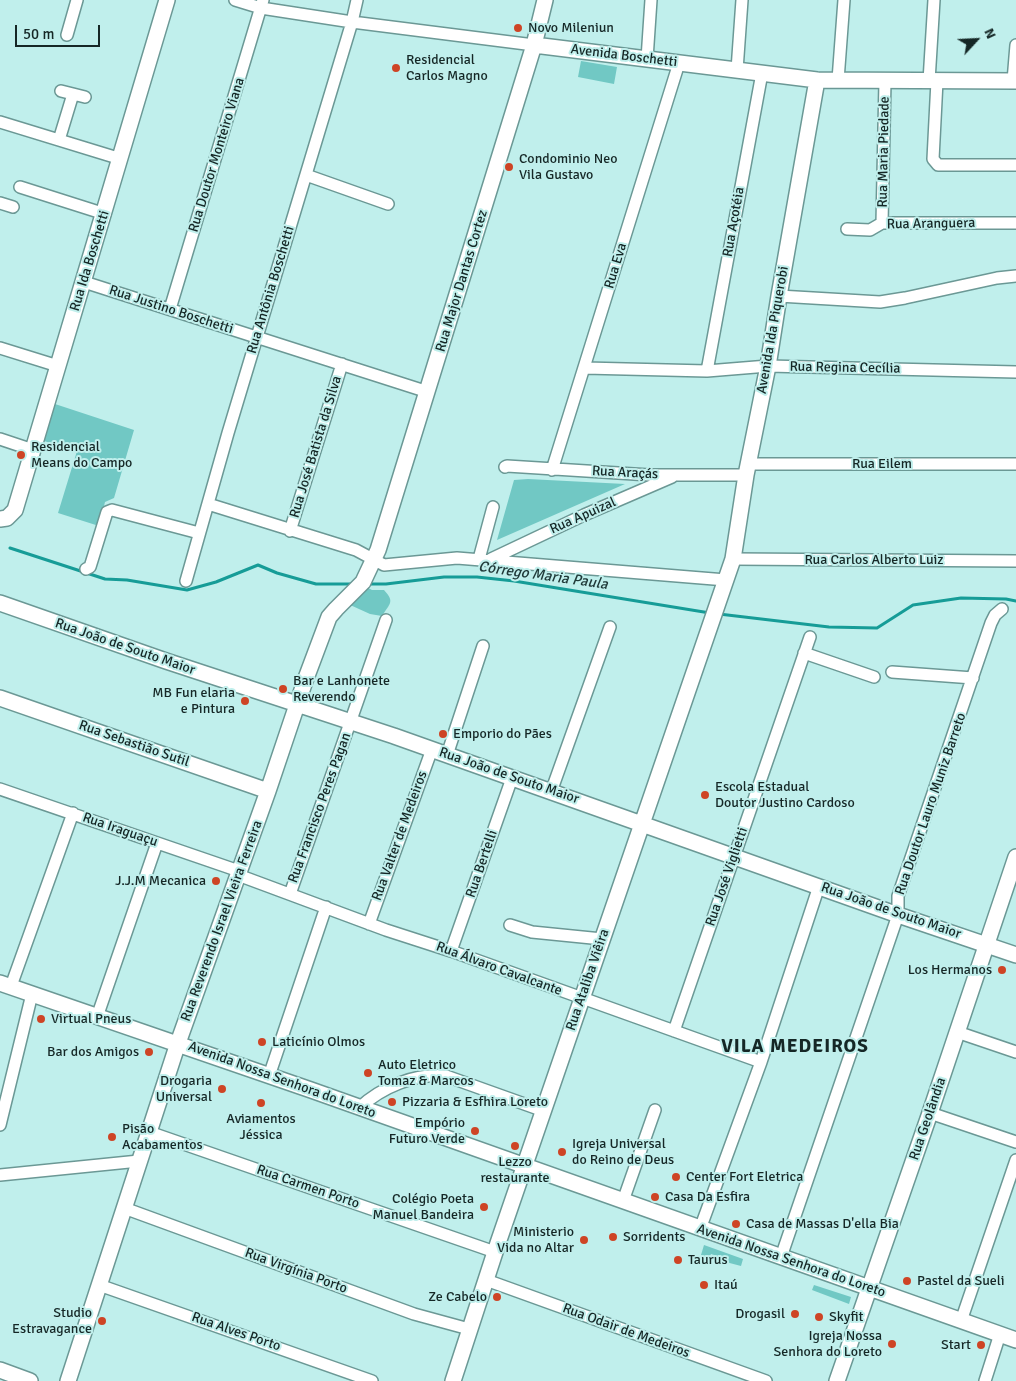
<!DOCTYPE html>
<meta charset="utf-8">
<style>
body{margin:0}
#map{position:relative;width:1016px;height:1381px;overflow:hidden;background:#c0efec;font-family:Signika,sans-serif}
canvas{display:block}
.north{position:absolute;left:951px;top:15px;width:50px;height:50px;-webkit-text-stroke:4px #c0efec;paint-order:stroke;rotate:65deg;font-size:14px;font-weight:700;line-height:20px;text-align:center;color:#152726}
.north::after{content:'';display:block;margin:auto;width:18px;height:22px;background:#152726;clip-path:polygon(50% 0,100% 100%,50% 72%,0 100%)}
.scale{position:absolute;left:15px;top:25px;width:85px;height:22px;box-sizing:border-box;border:2px solid #152726;border-top:0;padding-left:6px;font-size:15px;line-height:18px;white-space:nowrap;color:#152726;-webkit-text-stroke:4px #c0efec;paint-order:stroke}
</style>
<div id="map">
<canvas width="1016" height="1381"></canvas>
<div class="north">N</div>
<div class="scale">50 m</div>
</div>
<script>
const ctx = document.querySelector('canvas').getContext('2d');
ctx.lineJoin = 'round';
function paint(path, color) { ctx.fillStyle = color; ctx.fill(path, 'evenodd'); }
function stroke(path, color, width, dash) { ctx.strokeStyle = color; ctx.lineWidth = width; ctx.lineCap = dash ? 'butt' : 'round'; ctx.setLineDash(dash || []); ctx.stroke(path); }
function label(font, color, halo, rows, align = 'center') {
  ctx.font = font + ' Signika,sans-serif'; ctx.lineWidth = 4; ctx.setLineDash([]); ctx.textBaseline = 'middle'; ctx.strokeStyle = halo; ctx.fillStyle = color; for (const [text, x, y, turn = 0] of rows) {
    ctx.save(); ctx.translate(x, y); ctx.rotate((+turn || 0) * Math.PI / 180); ctx.textAlign = isNaN(turn) ? turn : align; if (halo) ctx.strokeText(text, 0, 0); ctx.fillText(text, 0, 0); ctx.restore();
  }
}
paint(new Path2D(`
 M581,61L617,67L614,84L578,77Z
 M55,404L134,430L114,498L105,502L99,526L58,513L77,451L44,441Z
 M528,479L625,484L497,540L514,480Z
 M368,588L372,590H384C395,602 390,603 382,616L370,614L348,604Z
 M704,1245L743,1259L741,1266L722,1261L723,1258L711,1254L709,1258L701,1255Z
 M814,1285L851,1297L849,1304L812,1290Z`), '#71c8c4');
stroke(new Path2D(`
 M10,548L105,579L127,580L187,590L216,582L258,565L277,573L316,584H354
 M367,584H386L444,577H477L514,581L710,613
 M719,614L829,627L877,628L913,605L961,598L1006,599L1016,601`), '#169c97', 3);
const street = new Path2D(`
 M235,0L261,8L352,22L534,45
 M67,35L77,0
 M647,59L651,0
 M737,70L742,0
 M838,80L844,0
 M929,81L934,0
 M937,81L933,159L938,165H1016
 M1013,81L1016,45
 M61,91L85,97
 M0,122L121,159
 M59,140L73,94
 M306,175L388,204
 M20,187L105,214
 M0,203L13,207
 M882,223L885,81
 M847,229L870,230L882,223H1016
 M84,282L428,392
 M779,296L880,302L905,298L997,278L1016,276
 M170,309L263,0
 M0,348L58,366
 M585,368L707,371L768,366L1016,372
 M707,371L762,73
 M0,439L33,450
 M749,464H1016
 M505,467L507,466L650,475H746
 M552,470L679,63
 M208,504L356,550L384,565L457,558L726,580
 M290,531L342,364
 M479,559L493,507
 M491,559L584,515L672,477
 M733,559L1016,561
 M86,569L90,567L107,512L112,510L199,533
 M186,581L228,433L352,22L357,0
 M804,653L874,677
 M892,672L973,678
 M447,755L483,646
 M0,789L239,871
 M551,792L610,627
 M238,875L386,930L451,951L761,1062
 M290,894L386,620
 M369,924L432,749
 M510,925L532,932L602,939
 M451,951L512,778
 M11,986L73,813
 M97,1017L157,843
 M674,1031L810,637
 M957,1032L1016,1052
 M269,1076L326,907
 M359,1108C382,1087 415,1073 446,1076L544,1111
 M930,1113L1016,1142
 M0,1125L32,994
 M149,1132L495,1252
 M0,1175L139,1161
 M623,1201L655,1110
 M124,1208L414,1314L469,1329
 M700,1229L761,1062L819,886
 M781,1257L898,915V896L991,623L995,615L1002,609
 M486,1280L766,1381
 M99,1285L372,1381
 M961,1321L1016,1160
 M985,1381L1000,1334`);
const secondary = new Path2D(`
 M534,45L817,80L1016,81
 M0,519L7,518L15,510L167,0
 M0,603L166,661L394,736L898,915L1016,955
 M0,698L268,791
 M0,983L311,1090L1016,1340
 M0,1370L30,1381
 M68,1381L178,1043L268,791L305,681L329,617L336,609L363,582L378,550L534,45L545,0
 M453,1381L498,1243L733,559L746,475L768,366L779,296L817,80
 M837,1381L930,1113L1016,857`);
stroke(street, '#6b9895', 14);
stroke(secondary, '#6b9895', 18);
stroke(street, '#fff', 11);
stroke(secondary, '#fff', 15);
for (const [x, y, r, color] of [
 [518,28,5,"#ce4425"],
 [396,68,5,"#ce4425"],
 [509,167,5,"#ce4425"],
 [21,455,5,"#ce4425"],
 [283,689,5,"#ce4425"],
 [245,701,5,"#ce4425"],
 [443,734,5,"#ce4425"],
 [705,795,5,"#ce4425"],
 [216,881,5,"#ce4425"],
 [1002,970,5,"#ce4425"],
 [41,1019,5,"#ce4425"],
 [262,1042,5,"#ce4425"],
 [149,1052,5,"#ce4425"],
 [368,1073,5,"#ce4425"],
 [222,1089,5,"#ce4425"],
 [392,1102,5,"#ce4425"],
 [261,1103,5,"#ce4425"],
 [475,1131,5,"#ce4425"],
 [112,1137,5,"#ce4425"],
 [515,1146,5,"#ce4425"],
 [562,1152,5,"#ce4425"],
 [676,1177,5,"#ce4425"],
 [655,1197,5,"#ce4425"],
 [484,1207,5,"#ce4425"],
 [736,1224,5,"#ce4425"],
 [613,1237,5,"#ce4425"],
 [584,1240,5,"#ce4425"],
 [678,1260,5,"#ce4425"],
 [907,1281,5,"#ce4425"],
 [704,1285,5,"#ce4425"],
 [497,1297,5,"#ce4425"],
 [795,1314,5,"#ce4425"],
 [819,1317,5,"#ce4425"],
 [102,1321,5,"#ce4425"],
 [892,1344,5,"#ce4425"],
 [981,1345,5,"#ce4425"]
]) { const dot = new Path2D(); dot.arc(x, y, r, 0, 2 * Math.PI); ctx.fillStyle = color; ctx.fill(dot); stroke(dot, '#c0efec', 2); }
label('14px', '#152726', '#c0efec', [
 ["Novo Mileniun",528,28],
 ["Residencial",406,60],
 ["Carlos Magno",406,76],
 ["Condominio Neo",519,159],
 ["Vila Gustavo",519,175],
 ["Residencial",31,447],
 ["Means do Campo",31,463],
 ["Bar e Lanhonete",293,681],
 ["Reverendo",293,697],
 ["MB Fun elaria",235,693,"right"],
 ["e Pintura",235,709,"right"],
 ["Emporio do Pães",453,734],
 ["Escola Estadual",715,787],
 ["Doutor Justino Cardoso",715,803],
 ["J.J.M Mecanica",206,881,"right"],
 ["Los Hermanos",992,970,"right"],
 ["Virtual Pneus",51,1019],
 ["Laticínio Olmos",272,1042],
 ["Bar dos Amigos",139,1052,"right"],
 ["Auto Eletrico",378,1065],
 ["Tomaz & Marcos",378,1081],
 ["Drogaria",212,1081,"right"],
 ["Universal",212,1097,"right"],
 ["Pizzaria & Esfhira Loreto",402,1102],
 ["Aviamentos",261,1119,"center"],
 ["Jéssica",261,1135,"center"],
 ["Empório",465,1123,"right"],
 ["Futuro Verde",465,1139,"right"],
 ["Pisão",122,1129],
 ["Acabamentos",122,1145],
 ["Igreja Universal",572,1144],
 ["do Reino de Deus",572,1160],
 ["Lezzo",515,1162,"center"],
 ["restaurante",515,1178,"center"],
 ["Center Fort Eletrica",686,1177],
 ["Casa Da Esfira",665,1197],
 ["Colégio Poeta",474,1199,"right"],
 ["Manuel Bandeira",474,1215,"right"],
 ["Casa de Massas D'ella Bia",746,1224],
 ["Ministerio",574,1232,"right"],
 ["Vida no Altar",574,1248,"right"],
 ["Sorridents",623,1237],
 ["Taurus",688,1260],
 ["Pastel da Sueli",917,1281],
 ["Itaú",714,1285],
 ["Ze Cabelo",487,1297,"right"],
 ["Studio",92,1313,"right"],
 ["Estravagance",92,1329,"right"],
 ["Drogasil",785,1314,"right"],
 ["Skyfit",829,1317],
 ["Igreja Nossa",882,1336,"right"],
 ["Senhora do Loreto",882,1352,"right"],
 ["Start",971,1345,"right"]
], 'left');
label('14px', '#152726', '#c0efec', [
 ["Avenida Boschetti",624,56,7],
 ["Rua Maria Piedade",884,152,-89],
 ["Rua Doutor Monteiro Viana",217,155,-73],
 ["Rua Açotéia",734,222,-80],
 ["Rua Aranguera",931,224,-1],
 ["Rua Ida Boschetti",90,261,-73],
 ["Rua Eva",616,266,-73],
 ["Rua Major Dantas Cortez",462,281,-73],
 ["Rua Antônia Boschetti",271,290,-73],
 ["Rua Justino Boschetti",171,310,18],
 ["Avenida Ida Piquerobi",773,330,-80],
 ["Rua Regina Cecília",845,368,1],
 ["Rua José Batista da Silva",316,447,-73],
 ["Rua Eilem",882,464],
 ["Rua Araçás",625,473,3],
 ["Rua Apuizal",583,516,-24],
 ["Rua Carlos Alberto Luiz",874,560],
 ["Rua João de Souto Maior",125,647,19],
 ["Rua Sebastião Sutil",134,744,19],
 ["Rua João de Souto Maior",509,776,19],
 ["Rua Doutor Lauro Muniz Barreto",931,804,-71],
 ["Rua Francisco Peres Pagan",320,808,-70],
 ["Rua Iraguaçu",120,830,19],
 ["Rua Valter de Medeiros",400,836,-70],
 ["Rua Bertelli",482,864,-71],
 ["Rua José Viglietti",727,877,-71],
 ["Rua João de Souto Maior",891,911,19],
 ["Rua Reverendo Israel Vieira Ferreira",222,921,-70],
 ["Rua Álvaro Cavalcante",499,969,20],
 ["Rua Ataliba Viêira",588,980,-71],
 ["Avenida Nossa Senhora do Loreto",282,1080,20],
 ["Rua Geolândia",928,1119,-71],
 ["Rua Carmen Porto",308,1187,19],
 ["Avenida Nossa Senhora do Loreto",791,1261,19],
 ["Rua Virgínia Porto",296,1271,20],
 ["Rua Odair de Medeiros",626,1331,20],
 ["Rua Alves Porto",236,1332,19]
]);
label('italic 15px', '#203a39', '#c0efec', [
 ["Córrego Maria Paula",543,576,8]
]);
ctx.letterSpacing = '1px';
label('bold 19px', '#152726', '#c0efec', [
 ["VILA MEDEIROS",795,1047]
]);
ctx.letterSpacing = '0px';
</script>
